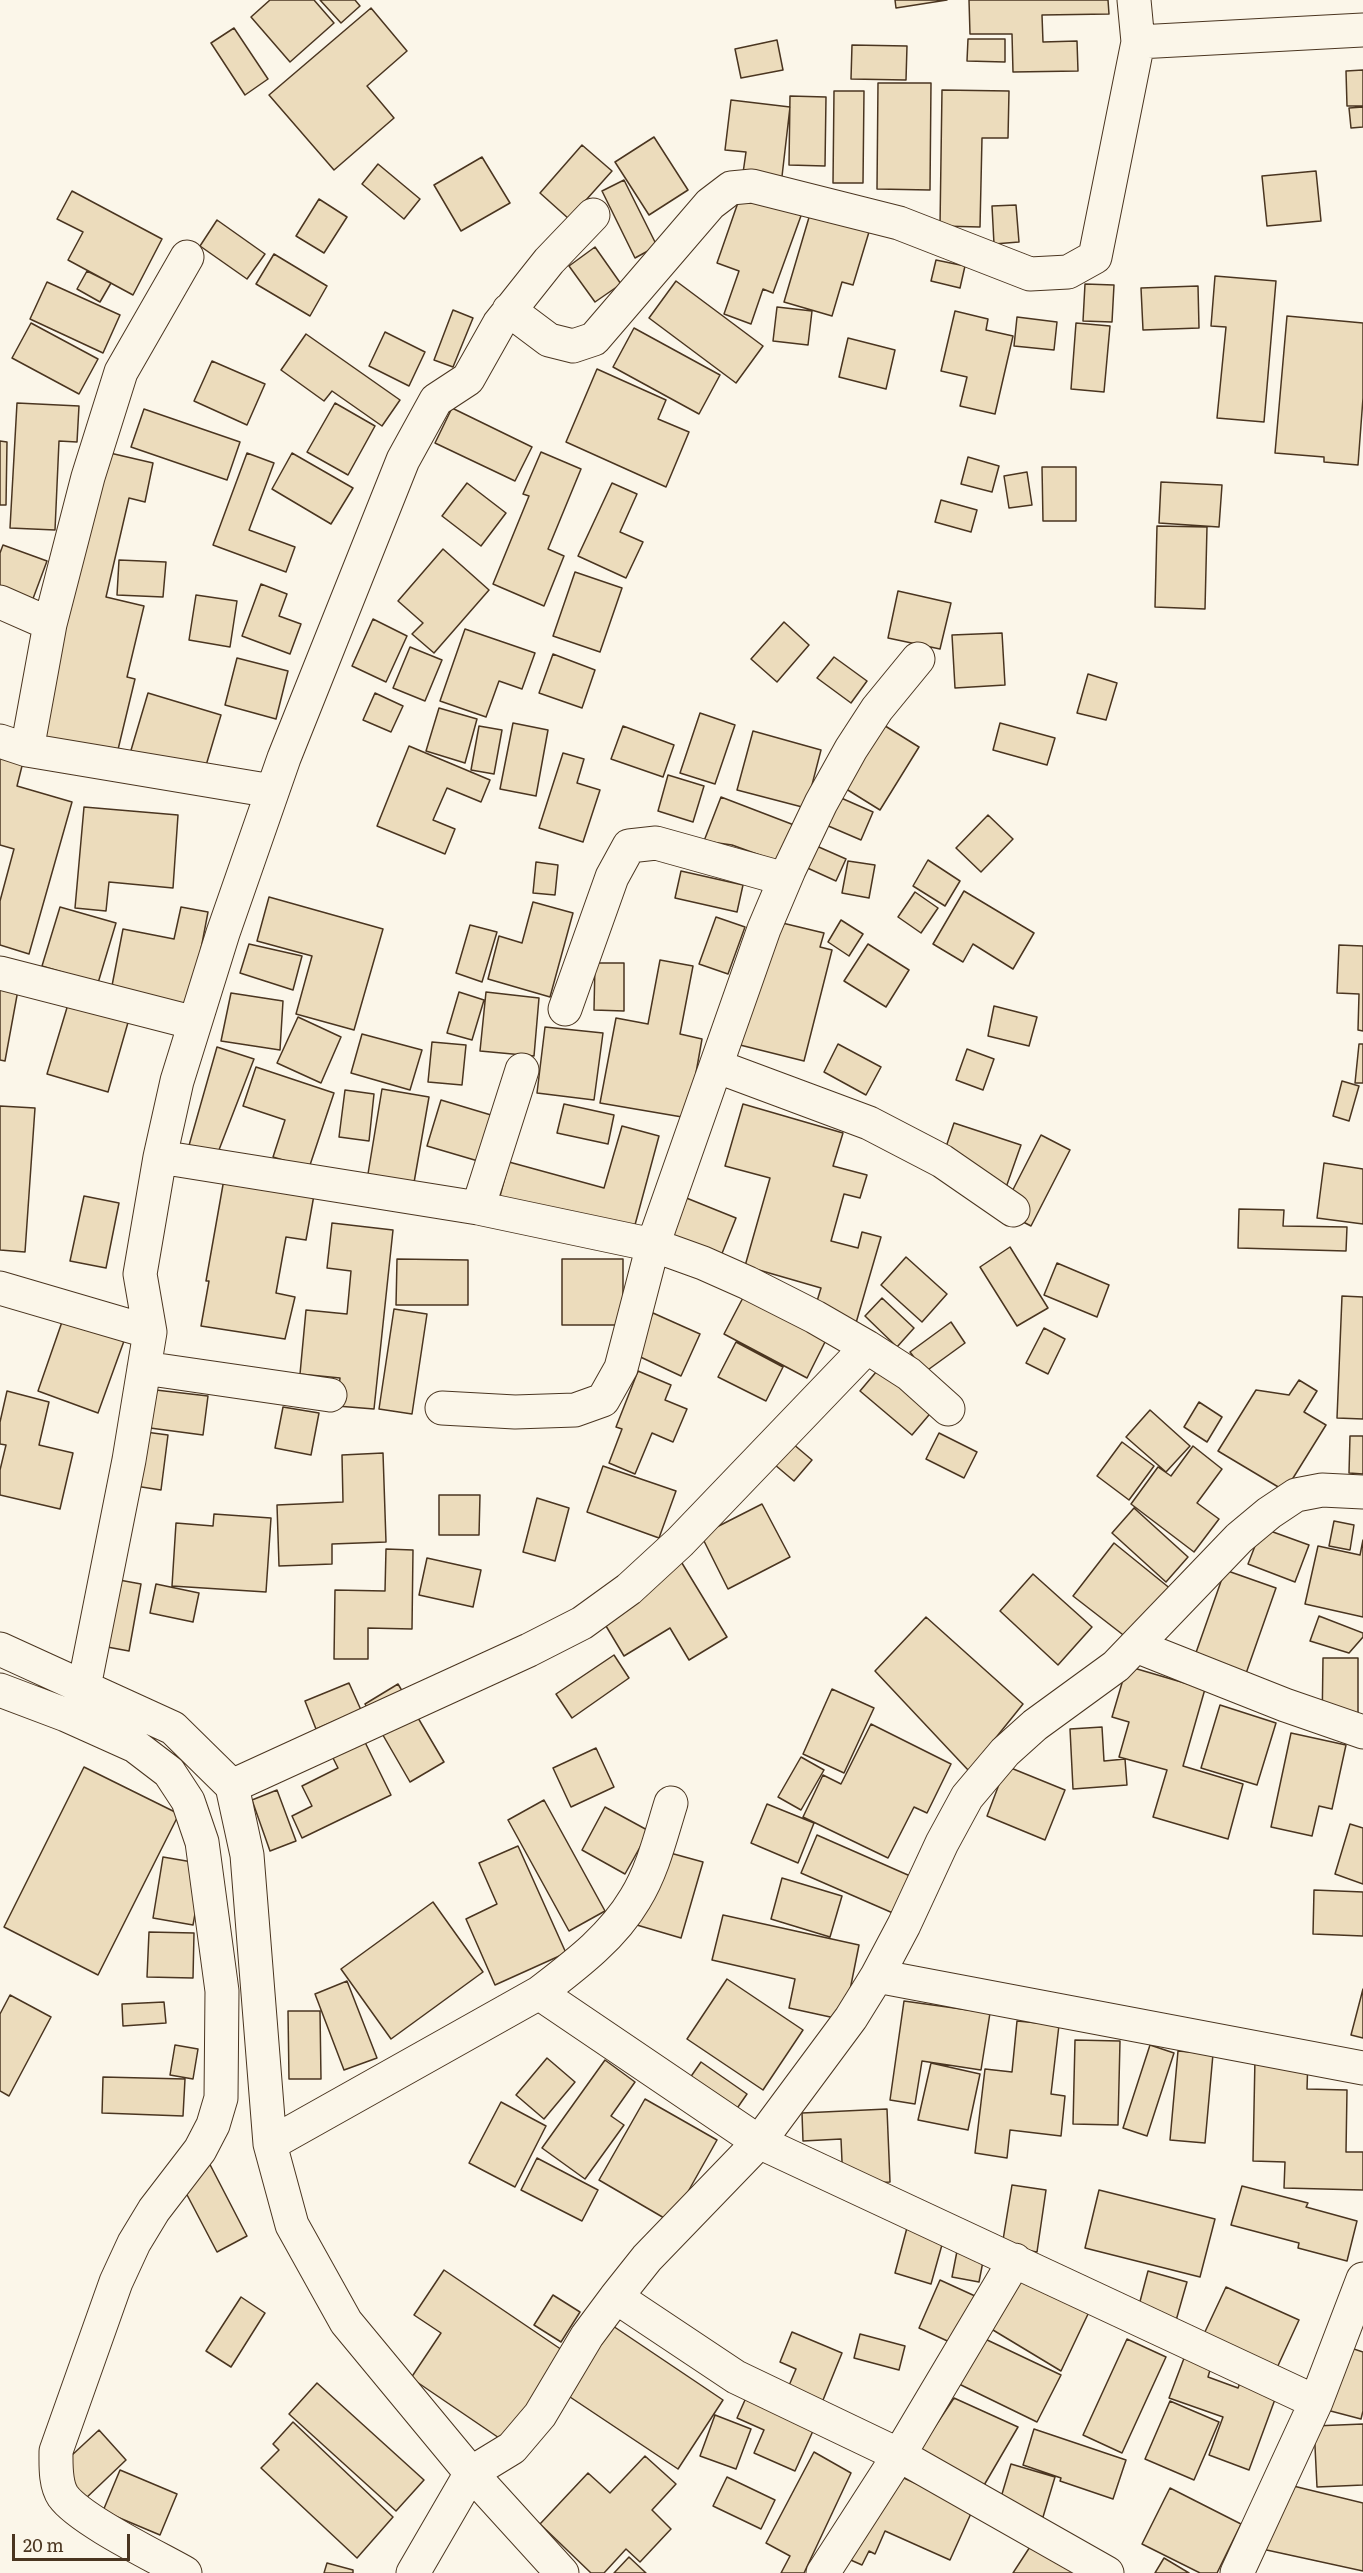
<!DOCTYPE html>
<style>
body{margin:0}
#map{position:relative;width:1363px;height:2573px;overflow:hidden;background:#fbf6e9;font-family:Literata,serif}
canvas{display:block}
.scale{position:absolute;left:12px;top:2534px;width:118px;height:27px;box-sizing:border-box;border:3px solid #4a3520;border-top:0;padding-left:8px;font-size:18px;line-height:21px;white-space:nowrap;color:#4a3520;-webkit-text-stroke:4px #fbf6e9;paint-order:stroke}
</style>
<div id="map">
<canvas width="1363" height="2573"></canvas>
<div class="scale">20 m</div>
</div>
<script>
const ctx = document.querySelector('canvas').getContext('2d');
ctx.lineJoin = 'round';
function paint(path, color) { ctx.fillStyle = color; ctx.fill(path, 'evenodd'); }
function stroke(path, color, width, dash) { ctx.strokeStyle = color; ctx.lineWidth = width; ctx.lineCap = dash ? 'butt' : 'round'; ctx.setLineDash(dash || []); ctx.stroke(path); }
const building = new Path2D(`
 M270,0H314L334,23L290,62L251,17Z
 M320,0H355L360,6L341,23Z
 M895,0H947L896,8Z
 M969,0H1108L1109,14L1042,15L1043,42L1077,41L1078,71L1013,72L1012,34H970Z
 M371,8L407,51L367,86L394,118L334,170L269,95Z
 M234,28L268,79L245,95L211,43Z
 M968,39H1005V62L967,61Z
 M777,40L783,70L741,78L735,49Z
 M852,45L907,46L906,80L851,79Z
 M1363,70V106H1347L1346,71Z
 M878,83H931L930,190L877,189Z
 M942,90L1009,91L1008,138H982L980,227L940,226Z
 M834,91H864L863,183H833Z
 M790,96L826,97L825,166L789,165Z
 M731,100L790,107L781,185L742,180L746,152L725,150Z
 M1363,107V127L1351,128L1349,108Z
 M654,137L688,190L649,215L615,162Z
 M582,145L612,171L569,219L540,193Z
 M482,157L510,203L461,231L434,185Z
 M378,164L420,199L404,219L362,184Z
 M1316,171L1321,221L1267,226L1262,176Z
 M624,180L657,246L635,258L602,191Z
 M72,191L162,239L133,295L68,260L83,232L57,219Z
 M742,191L802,213L773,293L763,289L751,324L724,314L739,271L717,263Z
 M319,199L347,217L324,253L296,236Z
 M1016,205L1019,242L994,244L992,206Z
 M810,214L869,232L853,285L842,282L832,316L784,302Z
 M217,220L265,254L247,279L200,246Z
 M595,247L621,284L595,302L569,266Z
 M274,254L327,286L310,316L256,284Z
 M936,260L965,266L960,288L931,281Z
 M87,271L111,283L100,302L77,289Z
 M1215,276L1276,281L1264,422L1217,418L1226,327L1211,326Z
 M676,281L763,346L736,383L649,318Z
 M47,282L120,315L103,353L30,319Z
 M1085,284L1114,285L1112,322L1083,321Z
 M1198,286L1199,328L1143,330L1141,288Z
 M777,307L812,311L808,345L773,341Z
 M453,310L473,318L453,367L434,360Z
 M955,311L988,319L986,330L1013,336L995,414L960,406L967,377L941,371Z
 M1287,316L1363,323V398L1358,465L1324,462V457L1275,453Z
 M1017,317L1057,322L1054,350L1014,346Z
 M31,323L98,359L79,394L12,358Z
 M1076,323L1110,326L1104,392L1071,389Z
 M634,328L720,375L699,414L613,367Z
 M385,332L425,352L409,386L369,366Z
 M306,334L400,400L382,426L332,391L324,401L281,370Z
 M848,338L895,350L886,389L839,377Z
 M212,361L265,384L247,425L194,401Z
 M597,369L666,400L658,419L689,432L666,487L566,442Z
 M17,403L79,406L77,442L59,441L55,530L10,528Z
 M335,403L375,426L348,475L307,452Z
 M452,408L532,447L515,481L435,443Z
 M144,409L240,442L227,480L131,447Z
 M0,441L7,442L6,505H0Z
 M97,450L153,463L145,502L129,498L106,597L144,606L127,677L135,679L115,762L28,741Z
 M541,452L581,469L548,549L564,556L544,606L493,584L529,496L523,494Z
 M247,453L274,463L249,530L295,547L286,572L213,545Z
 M292,453L353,488L331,524L272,489Z
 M968,457L999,466L992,492L961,484Z
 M1042,467H1076V521H1043Z
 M1027,472L1032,505L1009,508L1004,476Z
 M1161,482L1222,485L1219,527L1159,523Z
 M467,483L506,513L481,546L442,516Z
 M612,483L637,494L620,532L643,542L626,578L578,556Z
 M941,500L977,510L971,532L935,522Z
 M1157,526L1207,527L1205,609L1155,607Z
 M3,545L47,561L31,604L0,592V553Z
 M443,549L489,590L434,653L412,634L423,623L398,601Z
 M119,560L166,562L163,597L117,595Z
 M575,572L622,588L600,652L553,636Z
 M261,584L287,594L279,616L301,624L290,654L242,636Z
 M898,591L951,603L940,649L888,638Z
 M196,595L237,601L230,647L189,640Z
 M373,619L407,636L386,682L352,666Z
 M784,622L809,645L777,682L751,659Z
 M465,629L535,653L522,689L499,681L486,717L440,701Z
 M1002,633L1005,685L955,688L952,635Z
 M410,647L442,660L425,701L393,688Z
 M553,654L595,670L582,708L539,693Z
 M834,657L867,681L851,703L817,678Z
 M237,658L288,671L276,719L225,705Z
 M1088,674L1117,683L1106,720L1077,713Z
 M148,693L221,715L202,779L129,757Z
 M375,693L403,706L391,732L363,720Z
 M439,708L477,719L465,763L426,751Z
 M700,713L735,725L715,784L680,773Z
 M513,723L548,730L536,796L500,789Z
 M1000,723L1055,738L1047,765L993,750Z
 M882,724L919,747L880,810L843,787Z
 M479,726L502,730L494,774L471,770Z
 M623,726L674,745L663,777L611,759Z
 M753,731L821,750L806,808L737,790Z
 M409,746L490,780L481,802L447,788L433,820L455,829L445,854L377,826Z
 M563,753L584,759L577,783L600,790L583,842L539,828Z
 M0,756L23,762L17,786L72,802L29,954L0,945V901L14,849L0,845Z
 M668,775L704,786L693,822L658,811Z
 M832,794L873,812L861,840L819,822Z
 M721,797L794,825L779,862L732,845L704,841Z
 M84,807L178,815L173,888L109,882L106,911L75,908Z
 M988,815L1013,839L981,872L956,848Z
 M812,844L846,859L836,881L803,866Z
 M928,860L960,881L945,906L913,886Z
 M848,861L875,865L869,898L842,893Z
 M536,862L558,865L555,895L533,893Z
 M681,871L743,885L737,912L675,898Z
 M964,891L1034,933L1013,969L973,944L963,962L933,944Z
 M915,892L938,908L921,933L898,917Z
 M269,897L383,929L354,1030L296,1014L312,956L257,941Z
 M533,902L573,913L550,997L488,979L499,936L522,943Z
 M60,907L116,923L98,983L42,966Z
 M181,907L208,912L189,1012L110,996L123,929L174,939Z
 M716,917L745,927L728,974L699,964Z
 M841,920L863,934L849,956L828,942Z
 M774,921L824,933L820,947L832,950L804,1061L732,1043Z
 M470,925L497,932L482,982L456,973Z
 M249,944L302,956L293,990L240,973Z
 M868,944L909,970L886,1007L844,981Z
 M1339,945L1363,946V1031L1358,1030L1359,994L1337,993Z
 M660,960L693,966L680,1034L702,1039L688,1118L600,1103L616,1018L648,1024Z
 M595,963H624V1011L594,1010Z
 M0,987L18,990L5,1061L0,1060Z
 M459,992L484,1000L472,1040L447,1033Z
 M486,992L539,998L534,1056L480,1051Z
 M231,993L283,1001L280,1050L221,1041Z
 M69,1001L129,1019L108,1092L47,1074Z
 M994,1006L1037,1017L1029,1046L988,1036Z
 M298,1017L341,1037L321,1083L277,1063Z
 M545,1027L603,1033L594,1100L537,1093Z
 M362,1034L422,1050L410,1090L351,1073Z
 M432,1042L466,1045L462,1085L428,1082Z
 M838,1044L881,1067L866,1095L824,1072Z
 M1359,1044H1363V1083H1355Z
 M217,1047L254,1059L217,1155L188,1149Z
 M967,1049L994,1059L983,1090L956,1080Z
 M256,1067L334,1093L309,1168L273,1157L285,1120L243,1106Z
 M1342,1081L1359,1086L1349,1121L1333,1116Z
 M382,1089L429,1097L412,1194L366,1186Z
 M345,1090L374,1094L369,1141L339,1137Z
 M441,1100L491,1115L478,1161L427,1146Z
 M564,1104L614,1115L608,1144L557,1133Z
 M743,1104L843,1133L833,1166L867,1175L860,1198L844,1194L831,1241L858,1248L862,1232L881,1237L856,1323L814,1311L821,1288L745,1266L770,1178L725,1166Z
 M0,1106L35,1108L25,1252L0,1250Z
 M954,1123L1021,1145L1003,1196L942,1159Z
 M622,1126L659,1136L632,1236L499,1200L509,1162L604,1188Z
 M1041,1135L1070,1150L1031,1226L1002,1211Z
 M1324,1163L1363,1169V1224L1317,1218Z
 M224,1179L314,1195L306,1240L286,1237L276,1293L295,1297L285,1339L201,1326L209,1281H206Z
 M674,1193L736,1218L719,1261L657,1236Z
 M84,1196L119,1203L106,1268L70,1261Z
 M1239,1209L1284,1210L1283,1226L1347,1227L1346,1251L1238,1248Z
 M332,1223L393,1230L374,1409L337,1406L340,1378L300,1374L306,1310L347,1314L351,1271L327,1268Z
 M1010,1247L1048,1308L1017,1326L980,1267Z
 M906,1257L947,1294L922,1322L881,1285Z
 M397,1259L468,1260V1305H396Z
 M562,1259H623V1325H562Z
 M1057,1263L1109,1285L1097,1317L1044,1295Z
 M746,1292L828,1336L807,1378L724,1334Z
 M1342,1296L1363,1297V1419L1337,1418Z
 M882,1298L914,1328L897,1347L865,1316Z
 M394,1309L427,1314L412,1414L379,1409Z
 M653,1313L700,1334L681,1376L634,1354Z
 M63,1319L124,1341L98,1413L38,1391Z
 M951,1322L965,1343L925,1372L910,1352Z
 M1044,1328L1065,1339L1048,1374L1026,1363Z
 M736,1342L783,1367L766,1401L718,1377Z
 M882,1365L934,1409L912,1435L860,1391Z
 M638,1371L671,1385L665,1400L687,1409L673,1442L652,1433L635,1474L609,1463L622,1429L616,1427Z
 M1299,1380L1317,1391L1304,1412L1326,1425L1285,1491L1218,1451L1256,1390L1289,1395Z
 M156,1390L208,1396L203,1435L150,1428Z
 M7,1391L49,1402L39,1445L73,1453L60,1509L0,1495V1470L6,1445L0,1444V1422Z
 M1199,1402L1222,1417L1207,1442L1184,1427Z
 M283,1407L319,1413L311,1455L275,1448Z
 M1150,1410L1190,1446L1166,1472L1126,1437Z
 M123,1429L168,1435L161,1490L116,1483Z
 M939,1433L977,1452L964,1478L926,1459Z
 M1350,1436H1363V1474L1349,1473Z
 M786,1438L812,1460L794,1481L768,1459Z
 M1122,1442L1154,1466L1129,1500L1097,1476Z
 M1193,1446L1222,1469L1197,1503L1219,1519L1194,1552L1131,1504L1158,1467L1171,1476Z
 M383,1453L386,1542L332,1544V1564L279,1566L277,1505L343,1502L342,1455Z
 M603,1466L676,1491L659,1538L587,1512Z
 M439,1495H480L479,1535H439Z
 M537,1498L569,1508L555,1561L523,1552Z
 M762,1504L790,1557L728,1589L701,1535Z
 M1134,1508L1188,1557L1166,1582L1112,1533Z
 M214,1514L271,1518L266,1592L172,1586L176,1523L213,1526Z
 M1334,1521L1354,1525L1350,1550L1329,1546Z
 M1262,1528L1309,1545L1295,1582L1248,1564Z
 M1363,1540V1617L1305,1604L1318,1546L1360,1555Z
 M1114,1543L1172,1590L1131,1641L1073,1596Z
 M386,1549L413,1550L412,1629L368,1628V1659H334L335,1590L385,1591Z
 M674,1550L727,1637L689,1660L670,1628L624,1656L591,1601Z
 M427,1558L481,1570L473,1607L419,1595Z
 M1225,1570L1276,1588L1243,1682L1192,1664Z
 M1033,1574L1092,1627L1058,1665L1000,1611Z
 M92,1575L141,1584L129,1651L80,1642Z
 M156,1584L199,1593L193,1622L150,1613Z
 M1319,1616L1363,1633V1637L1349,1653L1310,1641Z
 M926,1617L1023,1704L969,1771L875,1671Z
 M614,1655L629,1678L572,1718L556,1694Z
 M1323,1658H1358V1729H1322Z
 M1127,1666L1205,1689L1183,1766L1243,1784L1228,1839L1153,1817L1167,1770L1119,1757L1129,1722L1112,1717Z
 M349,1683L361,1710L316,1729L305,1701Z
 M398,1684L444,1762L410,1782L365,1704Z
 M832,1689L874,1708L844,1773L803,1754Z
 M1220,1705L1276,1723L1257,1785L1201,1768Z
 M871,1724L951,1764L927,1813L914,1807L888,1858L803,1817L823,1775L841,1784Z
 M1102,1727L1104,1761L1125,1759L1127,1785L1073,1789L1070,1729Z
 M358,1728L391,1795L302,1838L292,1816L312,1806L302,1786L338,1768L326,1744Z
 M1291,1733L1346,1745L1332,1809L1319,1806L1312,1836L1271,1827Z
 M596,1748L614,1787L571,1807L553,1768Z
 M801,1757L824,1770L801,1810L778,1797Z
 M1006,1766L1065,1790L1045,1840L987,1816Z
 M84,1767L179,1814L98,1975L4,1927Z
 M277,1790L296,1841L270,1851L252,1800Z
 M544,1800L605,1911L569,1931L508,1820Z
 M767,1804L814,1823L798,1863L751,1843Z
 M605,1807L649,1831L625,1874L582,1850Z
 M1350,1824L1363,1828V1884L1335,1874Z
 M817,1835L917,1879L902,1917L801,1873Z
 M518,1846L566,1953L495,1985L466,1919L497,1904L479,1863Z
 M652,1848L703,1862L681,1938L630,1923Z
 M163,1857L204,1864L193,1925L153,1918Z
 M782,1878L842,1896L830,1937L771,1919Z
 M1314,1890L1363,1892V1936L1313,1934Z
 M433,1902L483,1972L391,2039L341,1969Z
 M723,1915L859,1945L844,2020L789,2008L795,1979L712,1960Z
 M149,1932L194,1933L193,1978L147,1977Z
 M727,1979L803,2030L763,2090L687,2039Z
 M347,1981L377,2058L344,2070L315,1994Z
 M1363,1989V2038L1351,2035Z
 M10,1995L51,2017L9,2096L0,2091V2014Z
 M904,2001L990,2013L981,2070L922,2061L915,2104L890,2100Z
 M164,2002L166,2023L123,2026L122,2004Z
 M288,2011H320L321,2079H289Z
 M1017,2021L1059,2025L1051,2094L1065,2096L1061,2136L1010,2130L1007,2158L975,2153L985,2069L1012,2072Z
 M1075,2040L1120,2041L1118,2125L1073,2124Z
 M175,2045L198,2049L193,2079L170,2075Z
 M1150,2045L1174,2053L1147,2136L1123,2128Z
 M1178,2051L1213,2054L1205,2143L1170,2140Z
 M1255,2057L1308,2058L1307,2089L1347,2090L1346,2152H1363V2190L1284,2188L1285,2162L1253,2161Z
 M547,2058L575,2082L544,2119L516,2095Z
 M605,2060L635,2082L611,2116L624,2125L585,2179L542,2148Z
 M701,2062L747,2094L722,2130L676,2098Z
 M931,2063L980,2074L968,2130L918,2120Z
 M103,2077L185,2079L183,2116L102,2113Z
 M645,2099L717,2140L671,2222L599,2180Z
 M501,2102L546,2126L515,2187L469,2163Z
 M887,2109L890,2182L843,2184L841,2139L803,2141L802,2113Z
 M204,2153L247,2236L217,2252L174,2170Z
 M537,2158L598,2190L582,2221L521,2190Z
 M1012,2185L1046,2190L1037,2252L1002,2246Z
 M1242,2186L1308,2203L1306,2207L1357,2221L1347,2261L1298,2248L1299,2243L1231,2225Z
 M1099,2190L1215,2219L1200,2277L1085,2248Z
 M908,2224L945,2234L931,2284L895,2273Z
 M958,2246L985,2251L979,2282L952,2277Z
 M444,2270L565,2352L505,2442L411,2378L441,2333L414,2315Z
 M1148,2271L1187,2282L1175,2324L1137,2313Z
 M1020,2278L1089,2312L1061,2371L988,2327Z
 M940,2280L975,2296L954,2344L919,2328Z
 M1226,2287L1299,2320L1276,2370L1203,2336Z
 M553,2295L580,2312L561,2342L534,2325Z
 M241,2297L265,2313L231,2367L206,2351Z
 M610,2324L723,2400L678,2469L564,2393Z
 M792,2332L842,2353L819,2410L785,2395L796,2369L780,2362Z
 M860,2334L905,2346L899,2370L854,2358Z
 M983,2338L1061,2375L1037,2422L959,2384Z
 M1127,2339L1166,2357L1122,2453L1083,2435Z
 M1348,2347L1363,2352V2411L1361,2419L1323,2409Z
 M1186,2353L1212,2363L1208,2377L1238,2388L1245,2370L1281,2383L1249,2470L1209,2455L1223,2417L1169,2398Z
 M317,2383L424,2480L396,2511L289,2414Z
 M749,2391L817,2422L795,2471L754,2453L764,2430L737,2418Z
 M954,2398L1018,2427L983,2487L918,2452Z
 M1170,2401L1219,2422L1194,2480L1145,2459Z
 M715,2415L751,2429L736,2469L700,2456Z
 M293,2422L393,2517L357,2558L261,2468L279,2450L273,2444Z
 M1363,2424V2485L1317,2487L1314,2426Z
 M1034,2429L1126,2460L1113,2499L1060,2481L1061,2478L1023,2465Z
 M99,2430L126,2460L84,2500L57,2469Z
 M814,2452L851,2473L804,2573H781L790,2556L766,2543Z
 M645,2456L676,2484L652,2510L671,2529L640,2562L626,2549L604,2573H591L540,2524L588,2473L610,2493Z
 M1011,2464L1055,2477L1043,2517L999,2504Z
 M877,2466L973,2509L950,2560L885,2531L875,2554L869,2551L862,2565L837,2554Z
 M120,2470L177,2494L160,2535L103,2511Z
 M727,2477L775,2500L761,2529L713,2506Z
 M1277,2482L1363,2503V2571L1262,2549Z
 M1170,2488L1241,2524L1217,2573H1200L1142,2544Z
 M1039,2533L1098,2573H1013Z
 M629,2557L646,2573H614Z
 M1164,2558L1189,2573H1155Z
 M327,2563L353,2570V2573H324Z`);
paint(building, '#ecdcbc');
stroke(building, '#4a3520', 1.5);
const minor = new Path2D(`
 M1138,42L1363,30
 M509,310L549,340L573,346L594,339L710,204L731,188L752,186L899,223L1030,274L1068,272L1095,257L1138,42L1134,0
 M0,602L50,624
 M0,741L27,750L272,791
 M27,750L50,624L88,477L121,372L187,257
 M0,973L195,1023
 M565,1009L612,877L629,846L656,843L785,879
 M716,1066L869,1123L942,1161L1013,1210
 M160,1157L478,1208L653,1245L703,1263L748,1283L815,1317L867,1347L909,1374L948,1409
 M478,1208L522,1070
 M0,1288L150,1332
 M144,1368L330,1395
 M442,1408L515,1412L575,1410L603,1400L621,1368L653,1245L764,929L789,870L821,803L851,749L877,709L918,659
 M1136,1646L1285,1705L1363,1732
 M0,1649L173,1728L232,1786L247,1855L270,2144L292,2225L346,2322L471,2473L562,2573
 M84,1687L129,1460L150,1332L140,1274L160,1157L177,1081L223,933L284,758L403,460L436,400L468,379L499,324L549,261L593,215
 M0,1690L66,1715L135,1746L169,1772L188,1801L202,1842L222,1991L221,2098L213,2125L200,2150L154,2210L134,2243L116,2282L56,2451C56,2466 55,2484 63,2496C80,2520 157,2557 185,2573
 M232,1786L529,1650L582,1623L629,1589L680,1542L867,1347
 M877,1976L1363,2068
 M539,1993L759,2142L1316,2402
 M270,2144L539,1993C574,1966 612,1938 635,1899C653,1870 661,1835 671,1803
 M616,2297L736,2377L899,2455L1107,2573
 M413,2573L471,2473L512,2448L540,2415L587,2336L616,2297L647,2258L759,2142L851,2018L877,1976L904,1925L942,1843L967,1797L1005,1752L1035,1725L1116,1666L1239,1538L1269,1513L1296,1495L1322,1490L1363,1492
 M823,2573L899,2455L1015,2260
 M1237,2573L1316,2402L1363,2279`);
stroke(minor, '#4a3520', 35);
stroke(minor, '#fbf6e9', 33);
</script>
